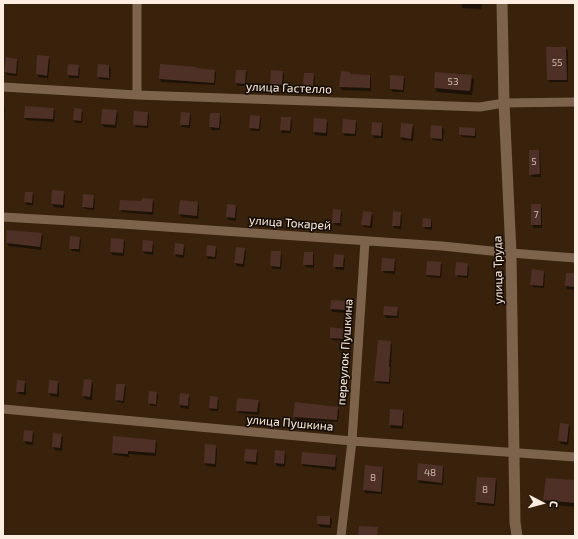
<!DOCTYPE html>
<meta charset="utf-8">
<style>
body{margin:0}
#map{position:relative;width:578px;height:539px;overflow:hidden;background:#38220c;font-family:"Exo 2",sans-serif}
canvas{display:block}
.frame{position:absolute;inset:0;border:4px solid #fdeee1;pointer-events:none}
.north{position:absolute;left:522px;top:483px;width:40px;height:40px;-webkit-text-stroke:3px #180e06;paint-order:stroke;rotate:96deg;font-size:11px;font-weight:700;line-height:16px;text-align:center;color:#fdeee1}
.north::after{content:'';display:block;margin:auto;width:14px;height:18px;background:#fdeee1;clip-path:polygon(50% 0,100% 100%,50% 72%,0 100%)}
</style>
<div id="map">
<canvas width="578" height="539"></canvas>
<div class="frame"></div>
<div class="north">С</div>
</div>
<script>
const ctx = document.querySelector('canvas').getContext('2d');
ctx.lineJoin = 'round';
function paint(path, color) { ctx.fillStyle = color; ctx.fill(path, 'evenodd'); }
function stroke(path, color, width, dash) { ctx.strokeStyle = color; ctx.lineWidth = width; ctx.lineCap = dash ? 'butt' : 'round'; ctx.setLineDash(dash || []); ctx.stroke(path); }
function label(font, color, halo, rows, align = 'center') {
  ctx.font = font + ' "Exo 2",sans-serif'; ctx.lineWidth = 3.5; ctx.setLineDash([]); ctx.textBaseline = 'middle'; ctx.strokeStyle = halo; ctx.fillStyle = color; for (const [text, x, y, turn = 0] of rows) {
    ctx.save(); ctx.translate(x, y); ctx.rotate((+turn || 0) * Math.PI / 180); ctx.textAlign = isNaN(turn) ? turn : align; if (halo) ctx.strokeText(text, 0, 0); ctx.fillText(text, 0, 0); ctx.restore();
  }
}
paint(new Path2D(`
 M461,3H482L481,9L462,8Z
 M566,48L568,51V82H550L548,80Z
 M38,56L48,57L50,60L48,78L38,77L37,74Z
 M17,60L18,62L17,76L7,75L5,72Z
 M78,66L80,69L79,78H70L68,75Z
 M109,66L111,69L110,80L99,79L98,76Z
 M197,69L215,71L216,74L215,85L161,82L160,79Z
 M246,71L247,74L246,86H238L236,83Z
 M272,71L283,72L284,75L283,88L272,87L271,84Z
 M313,74L315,77L314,89L306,88L304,86Z
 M350,75L370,76L371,79V91L342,90L340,87Z
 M471,76L474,80L472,95L437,92L435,88Z
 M403,77L405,79L404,92H393L391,89Z
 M3,106L5,109L4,119H3Z
 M53,109L55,111L54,122L26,120L25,118Z
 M81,110L83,113L82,123H76L74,120Z
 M116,111L118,113L116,128L104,127L102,124Z
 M148,113L149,116L148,128L136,127L134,124Z
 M190,114L191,117L190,128L182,127L181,124Z
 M219,114L221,117L220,130H212L210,127Z
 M260,117L261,119L260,131H252L250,128Z
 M290,118L292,121L291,133H282L281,130Z
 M315,119L326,120L328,123L327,136L315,135L314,132Z
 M355,121L357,124L356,136H345L343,133Z
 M382,124L383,127V138H374L372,135Z
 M402,124L412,125L414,128L413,141L402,140L401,137Z
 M442,127L444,130L443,141L433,140L431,138Z
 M474,129L476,131V138L462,137L460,135Z
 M539,151L540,154L541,177H532L530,174Z
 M53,191L63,192L65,195L64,208L54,207L52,204Z
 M32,193L34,196L33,205H27L25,202Z
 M93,196L95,199L94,210L85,209L83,207Z
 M153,200L154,203L153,215L122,212L120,209Z
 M198,203L199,206L198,219L181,217L180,214Z
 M228,205L236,206L237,208L236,221L228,220L227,217Z
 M540,205L542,208V228H534L532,225Z
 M341,211L342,213L341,226L335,225L333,223Z
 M371,213L373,216L372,228L364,227L362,225Z
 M401,213L402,216L401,229L394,228L393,225Z
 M431,220L432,223V230L425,229L423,226Z
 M41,233L43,236L41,250L9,246L7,243Z
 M79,237L81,240L80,252L72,251L70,248Z
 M124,240L125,243L124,256L112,255L111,252Z
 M152,242L154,245L153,255L145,254L143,251Z
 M176,244L183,245L185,248L184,258L177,257L175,254Z
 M215,247L217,250L216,259H208L207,256Z
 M244,249L246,252L244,267L237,266L235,263Z
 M272,252H280L282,255L281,269H273L271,266Z
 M313,253L314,256V268L306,267L304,265Z
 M343,256L345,259L344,270L336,269L334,266Z
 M395,260L396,262L395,274L384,273L382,270Z
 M441,263L442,266L441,278L428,277L427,275Z
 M467,264L469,267L468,278L458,277L456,274Z
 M544,272L545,274L544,288L533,287L531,284Z
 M567,274H575V290L567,289L566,286Z
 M346,302L347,304V313L332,312L331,309Z
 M397,308L399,311L398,318H386L384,315Z
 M345,330L346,332V341L332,340L331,337Z
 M390,342L392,345L390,384L377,383L375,380Z
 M84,380L91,381L93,384L92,400L85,399L83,396Z
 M25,382L26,384V395L19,394L17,391Z
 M58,382L59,385V397L51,396L49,393Z
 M124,385L126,388L124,403L118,402L116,400Z
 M150,392H157L158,395L157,403L149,402V403Z
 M188,395L190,398L189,409L181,408L180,405Z
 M217,398L219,401L218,411H211L210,408Z
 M258,401L260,403L259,415L239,413L237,411Z
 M150,404L157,405V406H150Z
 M337,408L339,410L338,422L296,420L294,417Z
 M391,410L402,411L404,414L403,429L391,428L390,425Z
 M561,424L568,425L570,427L568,445L561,444L559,441Z
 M25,431L33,432L34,435L33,445L26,444L24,441Z
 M54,434L61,435L63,437L62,451L55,450L53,447Z
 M155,441L157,444L156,456L129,454V457L115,455L113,453Z
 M206,445L215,446L217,449L216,467L206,466L205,463Z
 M256,451L258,454L257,465L247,464L245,461Z
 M284,452L286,454L285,467L277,466L275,463Z
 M335,456L337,458L336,470L303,466L302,463Z
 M443,467L444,469L443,485L419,483L418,480Z
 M383,468L384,470L382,494L365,493L364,490Z
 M495,479L497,482L495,506L478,505L476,502Z
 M575,481V507L547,504L544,500Z
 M318,517H330L332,520L331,528L320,527L318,524Z`), '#0007');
paint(new Path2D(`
 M546,47H566L567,80H547Z
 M37,55L49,56L47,76L36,74Z
 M6,57L17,59L16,74L4,72Z
 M68,64L79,65L78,76L67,75Z
 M98,64L109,65V78L97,77Z
 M160,64L196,67V68L215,70L214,83L159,79Z
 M236,70H246L245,84L235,83Z
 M271,70L283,71L282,85L270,84Z
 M341,71L350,72V74L370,75V88L339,87Z
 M435,72L472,75L470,91L434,88Z
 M304,73H314L313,87L303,86Z
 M390,75L404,76L403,90L390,89Z
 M25,106L54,108L53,119L24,118Z
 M74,108L82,109L81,121L73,120Z
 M102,109L117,110L115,125L101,124Z
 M134,111L148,112L147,126L133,125Z
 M181,112L190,113L189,125H180Z
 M210,113H220L219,128L209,127Z
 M250,115L260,116L259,129L249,128Z
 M281,117H291L290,131L280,130Z
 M314,118L327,119L326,133L313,132Z
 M343,119L356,120L355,134L342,133Z
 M372,122L382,123L381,136L371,135Z
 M401,123L413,124L411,139L400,137Z
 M431,125L442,126V139L430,138Z
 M459,127L475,128V136L459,135Z
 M529,150H539L540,174L529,175Z
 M52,190L64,191L63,205L51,204Z
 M25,192H33L32,203L24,202Z
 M83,194L94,195L93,208L82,207Z
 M142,198L153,199L152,212L119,210L120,200L142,201Z
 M180,200L198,202L197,216L178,214Z
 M227,204L236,205L235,218L226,217Z
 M531,204H541V225H531Z
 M333,209L341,210L340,223H332Z
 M363,211L372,212L370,226L361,225Z
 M393,211L401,212L400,226H392Z
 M423,218L431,219V227H422Z
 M7,230L42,233L40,247L6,243Z
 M70,236L80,237L79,249H69Z
 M111,238L124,239L123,253L110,252Z
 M143,240L153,241L152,252L142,251Z
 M175,243L184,244L183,255L174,254Z
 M207,245L216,246L215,257L206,256Z
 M236,247L245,248L243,264L234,263Z
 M271,251H281L280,267L270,266Z
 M304,252H313V265H303Z
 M334,254L344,255L343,267H333Z
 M382,258L395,259L394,271H381Z
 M427,261L441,262L440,276L426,275Z
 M456,262L468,263L467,276L455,275Z
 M532,269L544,271L543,286L530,285Z
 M566,273H575V287L565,286Z
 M331,300L346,301V310L330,309Z
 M384,306L398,307L397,316L383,315Z
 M330,327L345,329V339L330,338Z
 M378,340L391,341L389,367H390L389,382L374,381Z
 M84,379L92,380L90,397L82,396Z
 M17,380L25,381L24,392H16Z
 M49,380L58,381L57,394L48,393Z
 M116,384H125L123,401L115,400Z
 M149,391L157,392L156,404L148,403Z
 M180,393L189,394L188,406L179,405Z
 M210,396L218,397L217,409L209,408Z
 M237,398L259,400L257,412L236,411Z
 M295,402L338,407L337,420L293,417Z
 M390,409L403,410L402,426L389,425Z
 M560,423L569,424L567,442L558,441Z
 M24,430L33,431L32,442L23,441Z
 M53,433L62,434L60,448L52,447Z
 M113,436L156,440L155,453L128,451V454L112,453Z
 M205,444L216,445L215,464L204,463Z
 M245,449L257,450L256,462L244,461Z
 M275,450L285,451L284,464L274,463Z
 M302,452L336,455L335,467L301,464Z
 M418,463L443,466L442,483L417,480Z
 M365,465L383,467L381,492L363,490Z
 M477,477L496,478L494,504L475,502Z
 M546,478L575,480V503L543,500Z
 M317,516H330V525L317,524Z
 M359,526L378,527L377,536H358Z`), '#4e3027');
stroke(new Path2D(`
 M3,87L137,95L480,107L504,103L575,102
 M137,95V3
 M3,217L122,224L442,246L511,253L575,258
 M3,409L352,441L575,457
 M341,536L352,441L365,241`), '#7d634c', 9);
stroke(new Path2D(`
 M502,3L504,103L511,253L515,522L517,536`), '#7d634c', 11);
label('10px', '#d1beb2', null, [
 ["55",557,63],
 ["53",453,82],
 ["5",534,162],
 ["7",536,215],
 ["48",430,473],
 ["8",373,478],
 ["8",485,490]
]);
label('12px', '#fdeee1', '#180e06', [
 ["улица Гастелло",289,88,2],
 ["улица Токарей",290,223,4],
 ["улица Труда",498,270,-91],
 ["переулок Пушкина",345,352,-86],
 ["улица Пушкина",290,423,5]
]);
</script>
